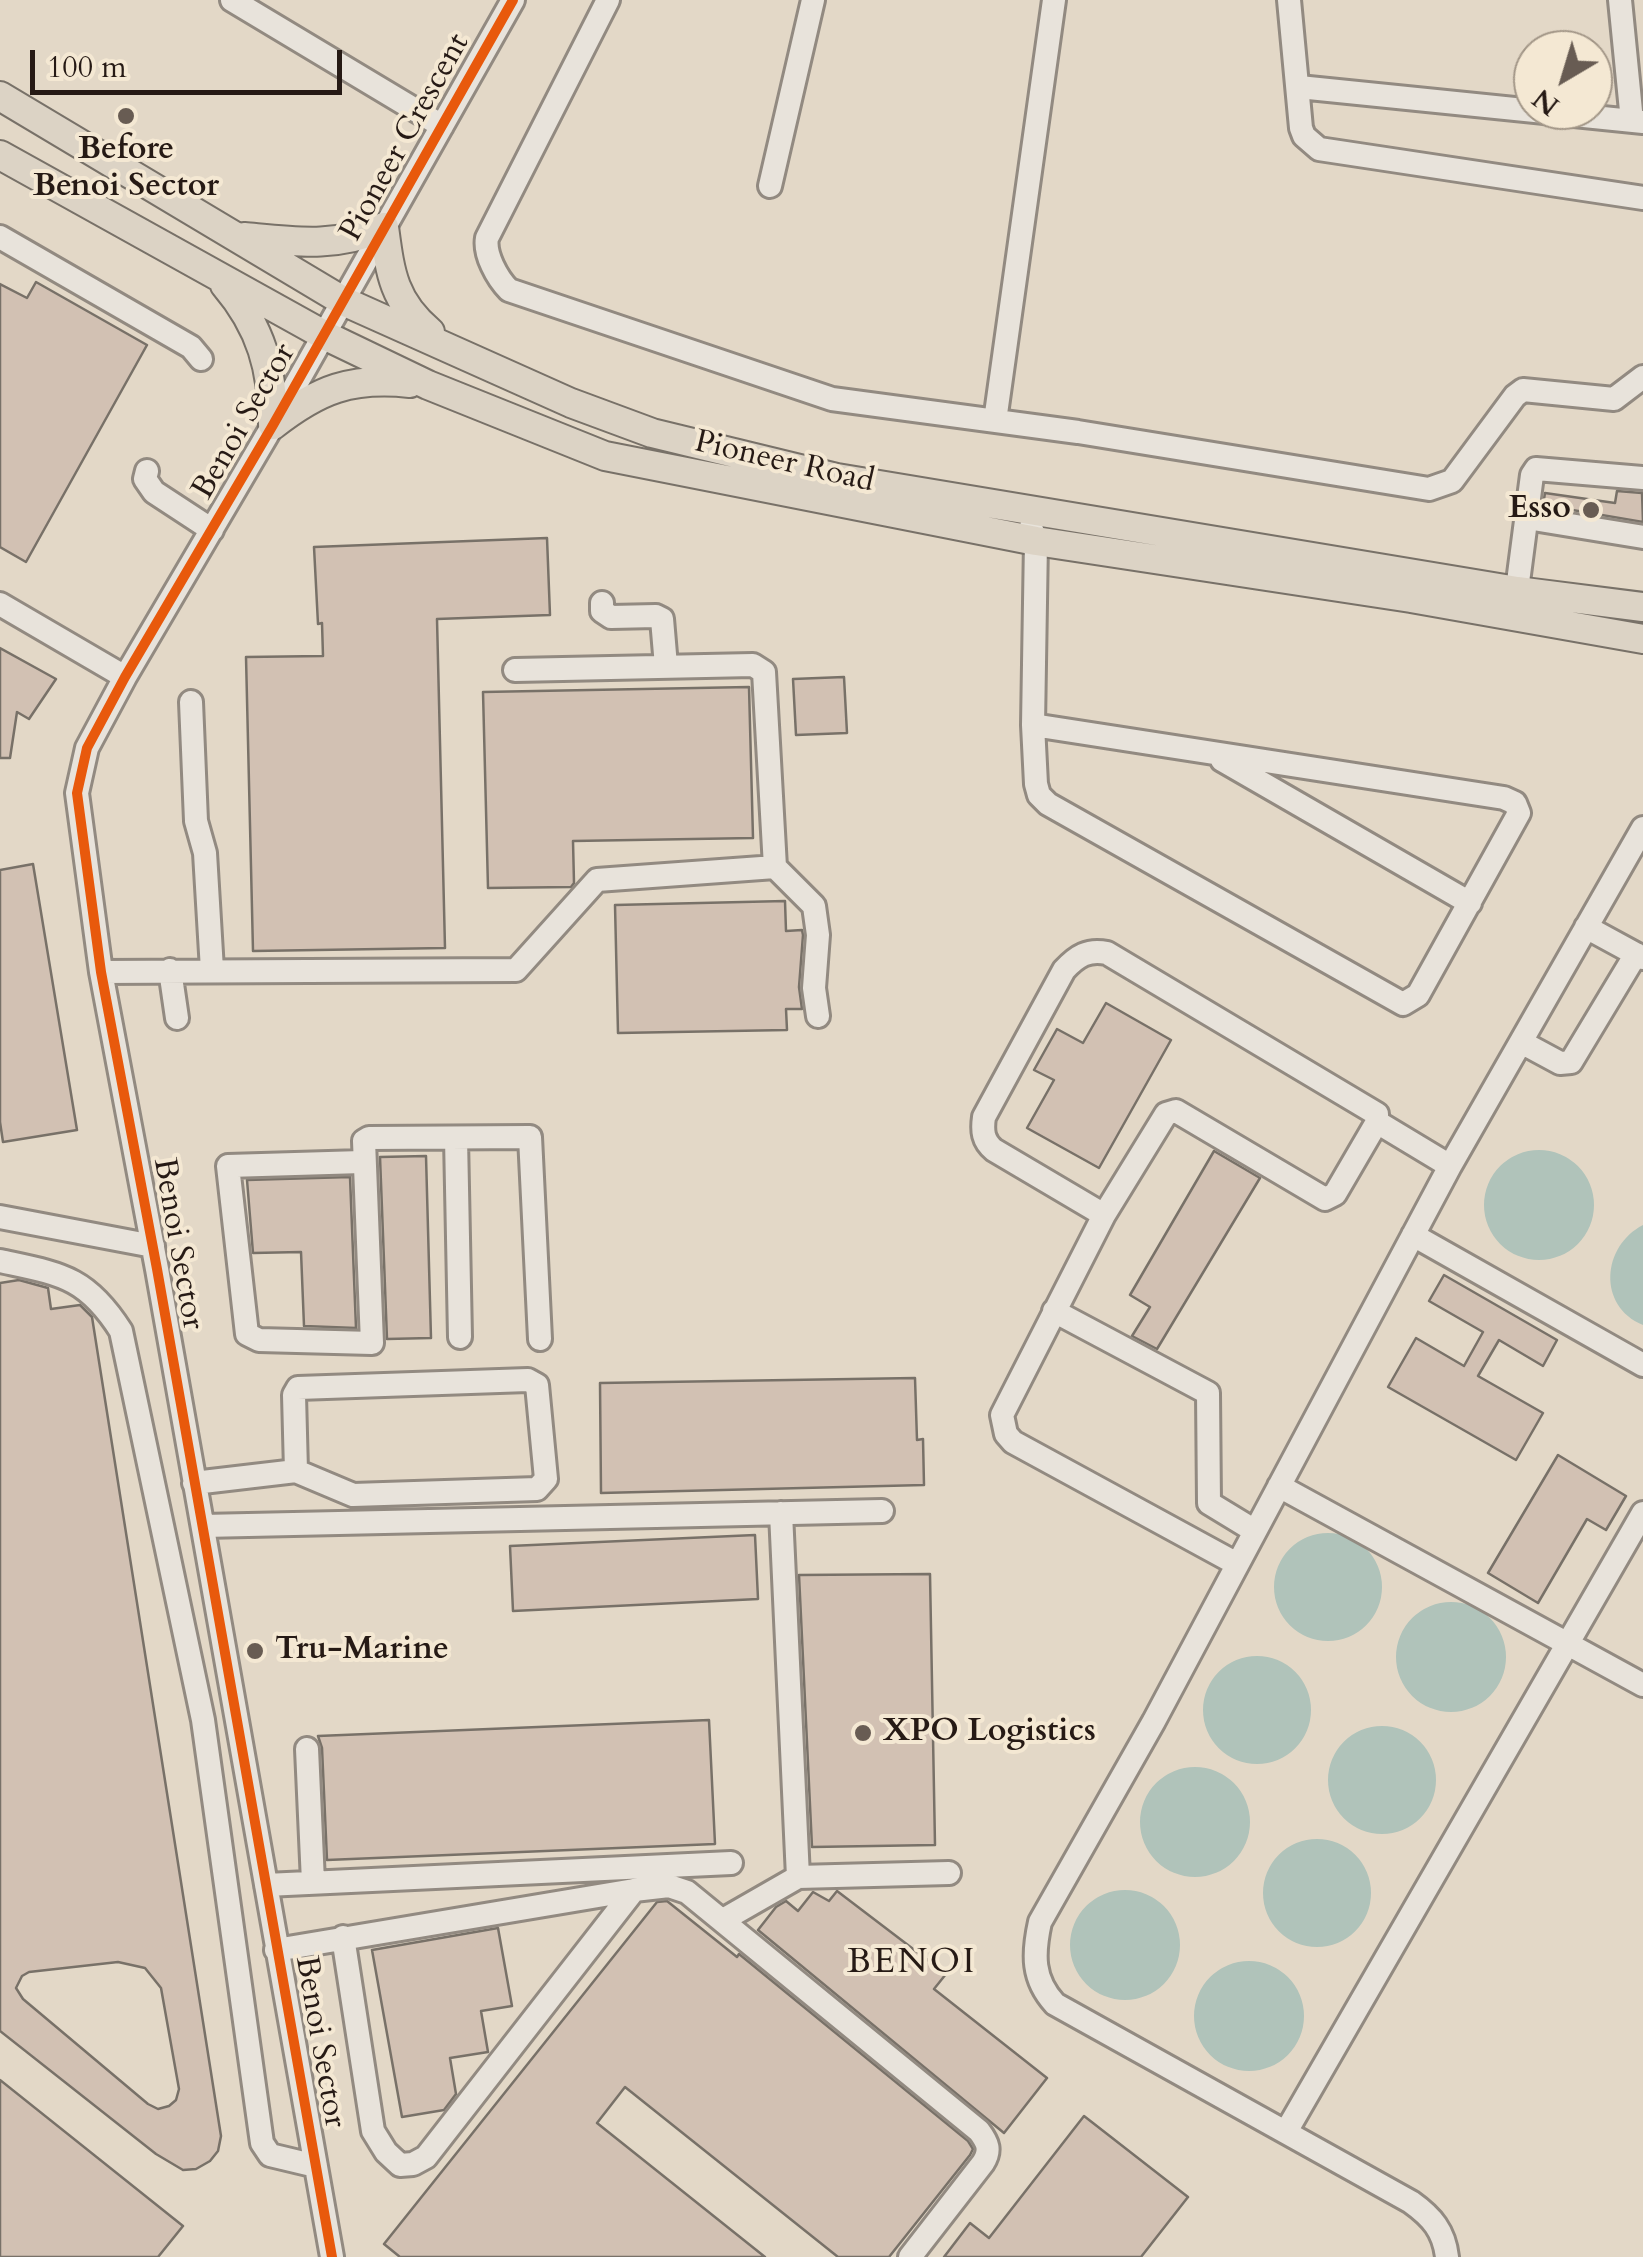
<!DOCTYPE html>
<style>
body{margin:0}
#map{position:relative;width:1643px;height:2257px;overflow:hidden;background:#e3d8c7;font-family:Cardo,serif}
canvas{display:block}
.north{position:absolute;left:1513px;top:30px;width:100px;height:100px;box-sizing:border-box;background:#f4e8d3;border:2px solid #a29687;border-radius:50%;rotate:218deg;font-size:28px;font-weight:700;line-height:40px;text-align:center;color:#261a15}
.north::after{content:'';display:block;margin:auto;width:35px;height:45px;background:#685c53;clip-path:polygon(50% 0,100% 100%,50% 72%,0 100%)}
.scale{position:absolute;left:30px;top:50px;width:312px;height:45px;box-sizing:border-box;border:5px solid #261a15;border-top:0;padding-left:12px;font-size:30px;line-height:35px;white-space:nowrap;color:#261a15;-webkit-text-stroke:8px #f4e8d3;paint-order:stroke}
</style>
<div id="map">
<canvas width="1643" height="2257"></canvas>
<div class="north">N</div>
<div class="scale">100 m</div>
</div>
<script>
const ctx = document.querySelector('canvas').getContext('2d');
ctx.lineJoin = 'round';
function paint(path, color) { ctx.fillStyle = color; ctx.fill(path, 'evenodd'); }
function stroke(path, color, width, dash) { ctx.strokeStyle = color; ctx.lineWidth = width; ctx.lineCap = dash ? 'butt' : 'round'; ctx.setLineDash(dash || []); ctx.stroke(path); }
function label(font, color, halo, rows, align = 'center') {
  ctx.font = font + ' Cardo,serif'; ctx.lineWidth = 8; ctx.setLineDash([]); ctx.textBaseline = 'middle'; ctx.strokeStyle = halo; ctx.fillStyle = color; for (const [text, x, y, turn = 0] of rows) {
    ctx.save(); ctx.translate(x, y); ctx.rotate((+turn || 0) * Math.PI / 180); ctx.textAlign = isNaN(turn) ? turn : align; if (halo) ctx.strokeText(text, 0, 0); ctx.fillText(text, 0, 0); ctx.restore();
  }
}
paint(new Path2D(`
 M1484 1205a55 55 0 1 1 110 0a55 55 0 1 1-110 0Z
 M1643,1225V1325C1597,1306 1602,1246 1643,1225Z
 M1274 1587a54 54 0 1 1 108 0a54 54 0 1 1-108 0Z
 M1396 1657a55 55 0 1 1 110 0a55 55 0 1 1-110 0Z
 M1203 1710a54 54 0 1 1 108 0a54 54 0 1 1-108 0Z
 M1328 1780a54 54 0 1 1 108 0a54 54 0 1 1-108 0Z
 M1140 1822a55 55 0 1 1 110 0a55 55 0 1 1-110 0Z
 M1263 1893a54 54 0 1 1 108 0a54 54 0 1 1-108 0Z
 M1070 1945a55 55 0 1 1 110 0a55 55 0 1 1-110 0Z
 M1194 2016a55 55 0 1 1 110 0a55 55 0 1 1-110 0Z`), '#b0c3ba');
const building = new Path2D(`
 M36,282L147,345L26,562L0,547V284L27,298Z
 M1617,491L1642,493L1643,522L1543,505L1545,493L1615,503Z
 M547,538L550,615L437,619L445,948L253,951L246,657L323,656L322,623L318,624L314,547Z
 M0,648L56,679L29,719L17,712L10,758H0Z
 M844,677L847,733L796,735L793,679Z
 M749,687L753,838L573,841L574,883L571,887L488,888L483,692Z
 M33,864L77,1130L3,1142L0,1122V870Z
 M785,901L786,931L802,930L803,935L799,987L802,1009H786L787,1030L618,1033L615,905Z
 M1106,1003L1171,1040L1099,1168L1027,1128L1054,1080L1034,1070L1057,1029L1083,1043Z
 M1214,1151L1260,1178L1157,1349L1132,1336L1150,1307L1130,1295Z
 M426,1156L431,1338L387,1339L380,1157Z
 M350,1177L356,1328L304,1326L301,1252L253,1253L247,1180Z
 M1444,1275L1557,1340L1543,1366L1499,1340L1478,1376L1543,1413L1516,1460L1388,1387L1416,1338L1464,1366L1483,1332L1429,1301Z
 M19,1280L48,1288L51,1309L80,1305L92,1317L221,2136L218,2151L210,2161L196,2169L183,2170L156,2154L0,2031V1283ZM118,1962L145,1968L161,1988L179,2089L176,2100L169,2106L158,2109L148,2104L23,1999L16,1988L22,1976L29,1972Z
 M915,1378L917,1440L923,1439L924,1485L601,1493L600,1383Z
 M1558,1455L1626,1496L1606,1530L1587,1519L1538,1603L1488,1573Z
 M755,1535L758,1599L513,1611L510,1546Z
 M930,1574L935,1845L812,1847L799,1575Z
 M709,1720L715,1844L327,1860L322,1748L318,1736Z
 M837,1891L946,1974L934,1989L1047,2078L1004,2133L758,1930L776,1907L786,1901L798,1911L813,1892L829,1901Z
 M667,1901L737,1957L739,1954L968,2141L973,2149L970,2155L889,2257H838L625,2087L597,2123L765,2257H400L384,2244L657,1902Z
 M498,1928L512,2006L481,2011L488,2052L450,2058L456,2094L444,2110L402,2117L372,1950Z
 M0,2080L183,2226L158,2257H0Z
 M1084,2116L1188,2197L1141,2257H944L970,2223L989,2238Z`);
paint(building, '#d2c1b3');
stroke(building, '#787168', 2.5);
const minor = new Path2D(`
 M232,0L442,126
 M608,0L487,238C484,254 497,278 509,290L832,399L1078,432L1429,489L1452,481L1515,396L1523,390L1614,399L1643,377
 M1289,0L1301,128L1304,136L1319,149L1643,198
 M1620,0L1632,121
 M1299,87L1643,122
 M770,186L813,0
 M0,237L191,347L201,359
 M995,421L1054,0
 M147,471L145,479L154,492L212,530
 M1527,518L1643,537
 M1031,527L1036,541L1033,725L1036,784L1039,795L1048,804L1403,1004L1418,995L1519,813L1515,803L1504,798L1033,725
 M602,603V611L611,617L656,616L662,619L666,666
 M0,604L125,677
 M1515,605L1532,475L1536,469L1643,478
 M515,670L753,665L764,672L775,867L814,906L818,935L814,988L818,1016
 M191,702L196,821L205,853L212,970
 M1222,760L1470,903
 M1586,927L1643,958
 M170,970L177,1018
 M101,972L516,970L597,880L775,867
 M1521,1042L1560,1063L1571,1062L1636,954
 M1377,1122L1450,1166
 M456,1138L460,1337
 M362,1162L228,1166L247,1334L259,1340L372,1343L364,1141L369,1138L530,1137L540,1339
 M1104,1215L994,1150C983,1141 982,1131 984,1117L1064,970C1077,956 1088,949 1107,953L1377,1114V1122L1335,1194L1325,1199L1176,1111L1166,1114L1104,1215L1002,1415L1006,1434L1013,1442L1237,1564
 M0,1217L153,1246
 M1413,1235L1643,1365
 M0,1261C60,1274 86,1276 121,1331L203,1720L262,2143L270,2155L316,2166
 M1054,1311L1208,1393L1209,1503L1255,1531
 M194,1483L296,1471L353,1495L537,1489L546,1479L537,1385L528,1380L298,1388L294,1395L296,1471
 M1279,1486L1643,1685
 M781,1513L798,1877
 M203,1526L882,1511
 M307,1749L313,1882
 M266,1885L731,1863
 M723,1920L798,1877L949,1873
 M343,1937L373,2131L386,2152L400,2165L413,2164L426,2157L634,1890
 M276,1950L634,1890L669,1886L687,1892L979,2131C988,2143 991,2150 983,2163L910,2257
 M1287,2130L1643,1513
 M332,2257L157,1269L101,972L77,793L87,748L125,677L273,425L513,0
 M1447,2257C1444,2231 1432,2217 1411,2202L1055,2004C1032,1979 1033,1954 1040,1922L1154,1721L1450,1166L1643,828`);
const major = new Path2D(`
 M0,96L343,301L571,403L652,433L837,478L1517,591L1643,607
 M0,155L324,335L428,385L605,456L1036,541L1411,598L1643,639
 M244,237C297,242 334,248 384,227C390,272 393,301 430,332
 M225,285C261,327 273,370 273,425
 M273,425C319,389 351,377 410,383`);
stroke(minor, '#928a81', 28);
stroke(major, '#787168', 32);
stroke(minor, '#e8e3db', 22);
stroke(major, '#dcd3c5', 28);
stroke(new Path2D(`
 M332,2257L157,1269L101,972L77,793L87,748L125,677L273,425L513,0`), '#e8590c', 10);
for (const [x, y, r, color] of [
 [126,116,10,"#685c53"],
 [1591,510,10,"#685c53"],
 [255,1651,10,"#685c53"],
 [863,1733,10,"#685c53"]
]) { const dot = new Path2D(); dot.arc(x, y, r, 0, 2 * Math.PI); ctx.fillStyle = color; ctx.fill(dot); stroke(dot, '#f4e8d3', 4); }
label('32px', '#261a15', '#f4e8d3', [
 ["Pioneer Crescent",406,138,-61],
 ["Benoi Sector",245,422,-60],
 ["Pioneer Road",784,463,13],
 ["Benoi Sector",177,1244,80],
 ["Benoi Sector",319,2042,80]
]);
label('bold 32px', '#261a15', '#f4e8d3', [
 ["Before",126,151,"center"],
 ["Benoi Sector",126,188,"center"],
 ["Esso",1571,510,"right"],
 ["Tru-Marine",275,1651],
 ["XPO Logistics",883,1733]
], 'left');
ctx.letterSpacing = '2.5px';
label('35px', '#261a15', '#f4e8d3', [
 ["BENOI",912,1964]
]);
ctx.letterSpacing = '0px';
</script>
